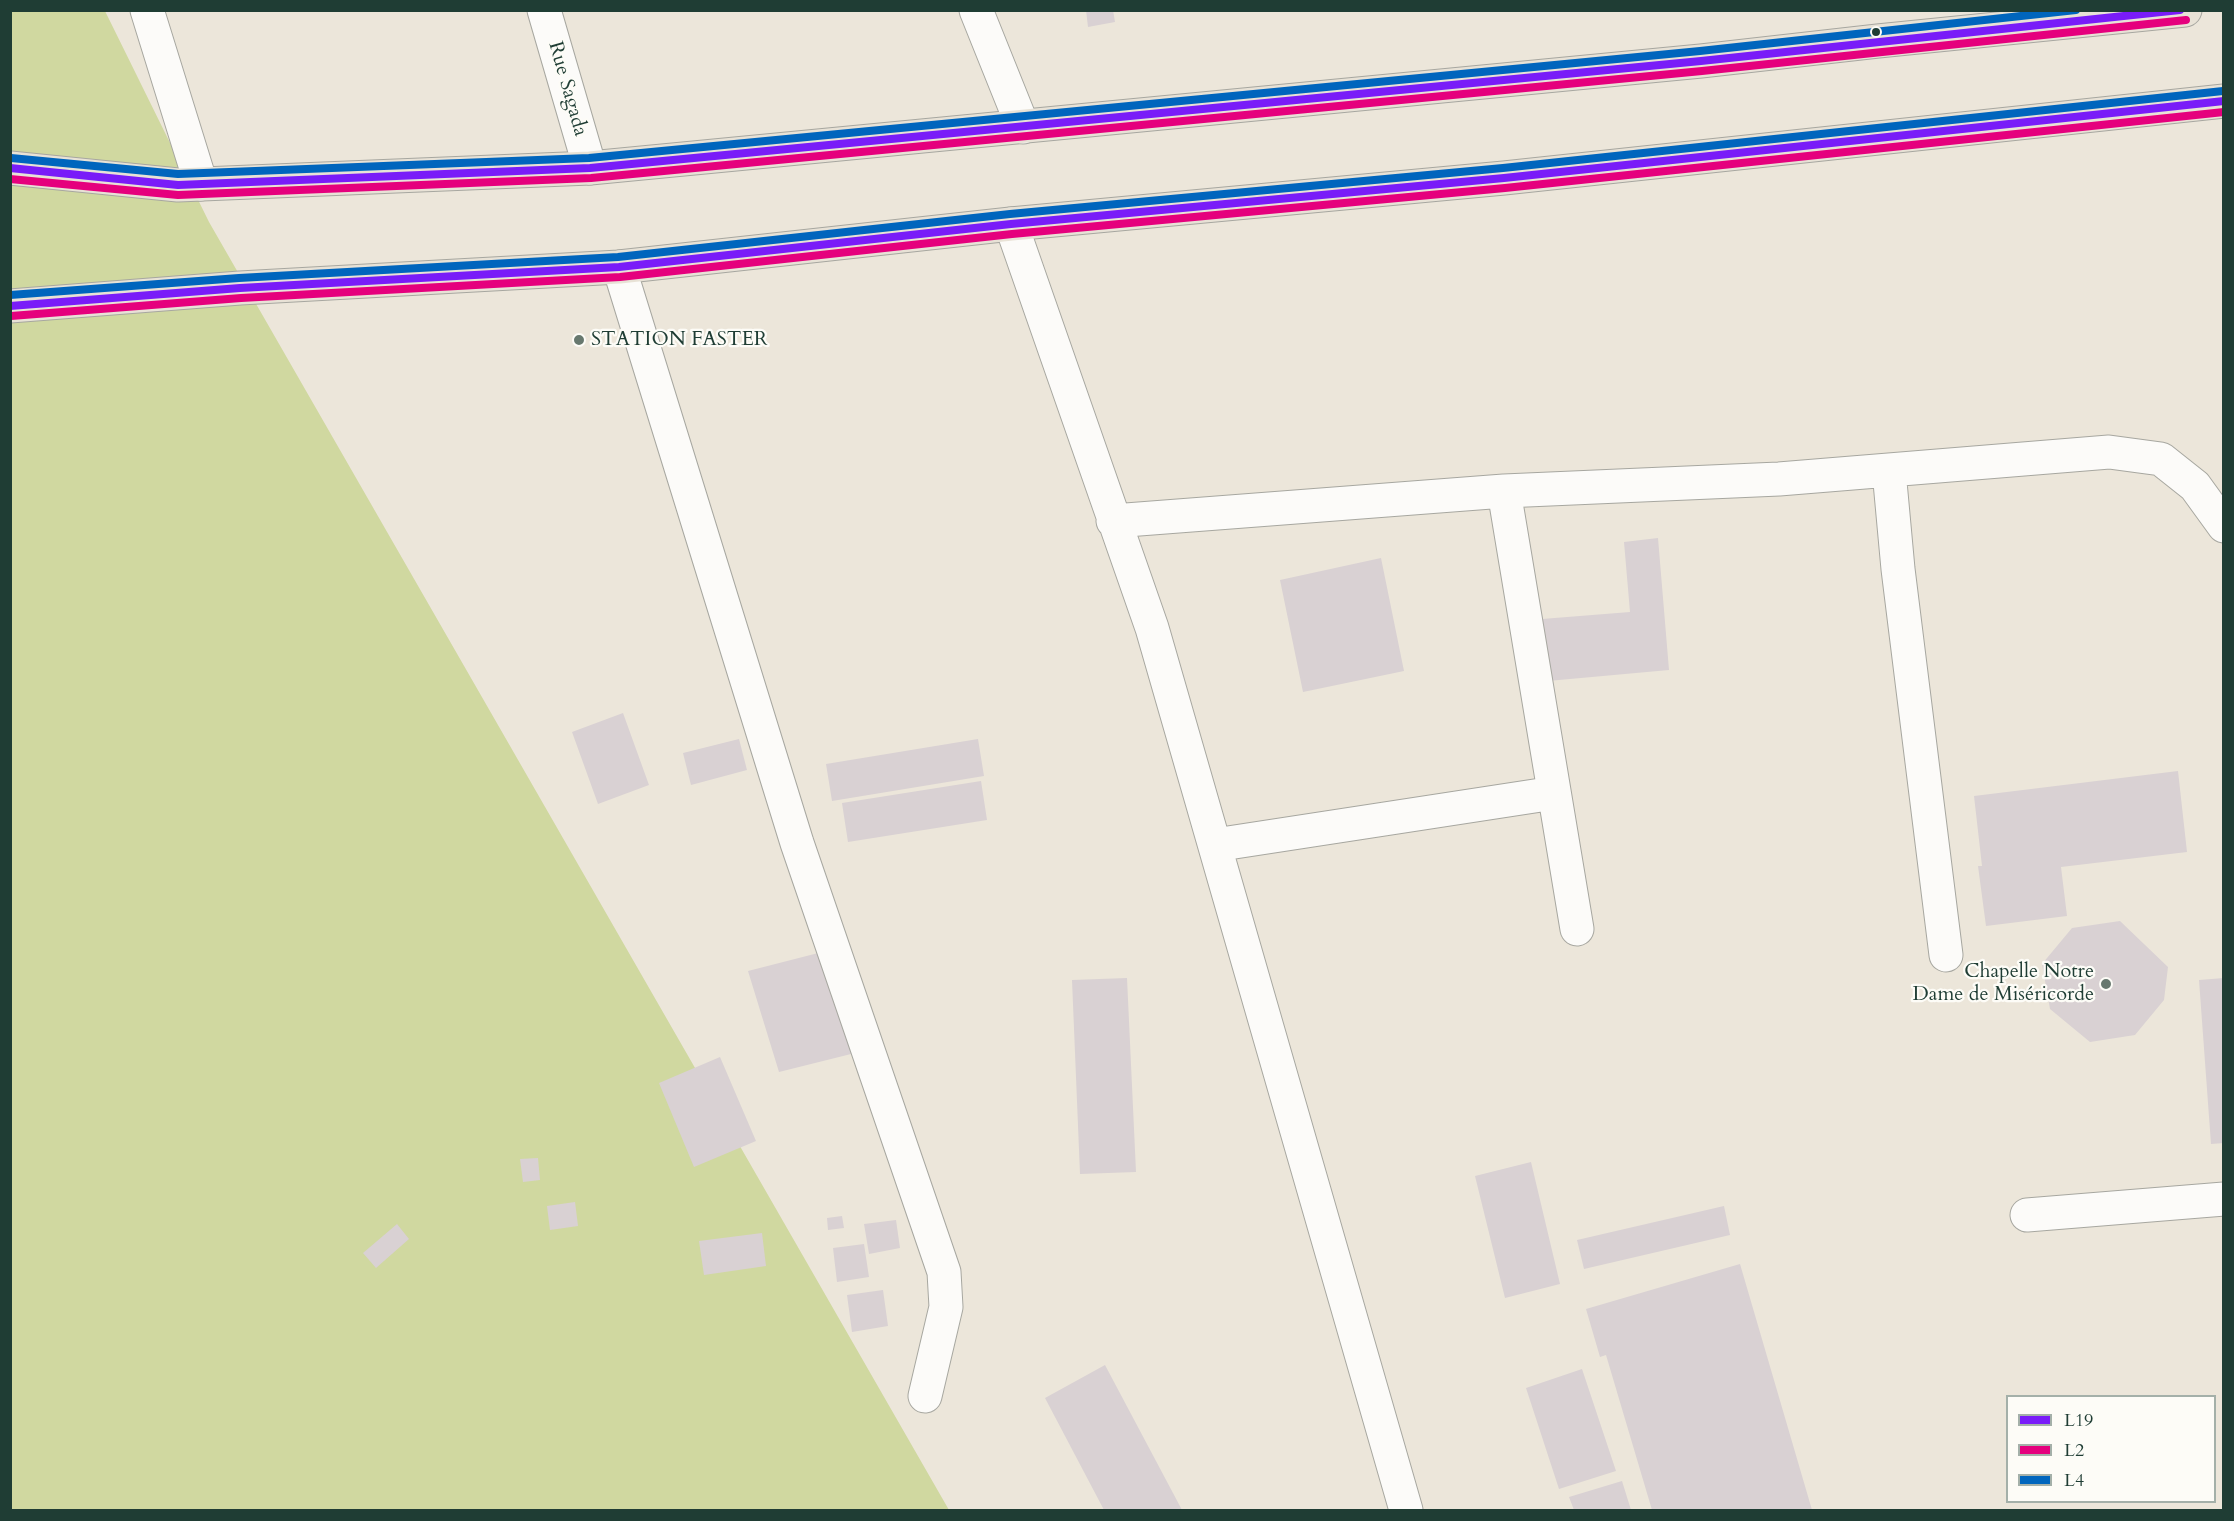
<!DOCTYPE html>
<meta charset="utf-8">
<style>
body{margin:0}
#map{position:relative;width:2234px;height:1521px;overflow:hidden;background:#ece6da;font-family:Cardo,serif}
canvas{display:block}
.frame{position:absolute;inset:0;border:12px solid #1f3d34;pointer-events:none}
.legend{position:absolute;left:2006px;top:1395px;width:210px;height:108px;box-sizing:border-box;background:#fdfcf7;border:2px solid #a4b0a9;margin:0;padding:8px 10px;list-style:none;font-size:18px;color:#1f3d34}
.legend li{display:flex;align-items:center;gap:12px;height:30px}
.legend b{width:30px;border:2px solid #a4b0a9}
</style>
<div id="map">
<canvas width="2234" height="1521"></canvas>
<div class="frame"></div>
<ul class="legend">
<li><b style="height:8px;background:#791cf8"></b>L19</li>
<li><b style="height:8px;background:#e5007d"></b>L2</li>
<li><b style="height:8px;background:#0065bd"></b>L4</li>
</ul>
</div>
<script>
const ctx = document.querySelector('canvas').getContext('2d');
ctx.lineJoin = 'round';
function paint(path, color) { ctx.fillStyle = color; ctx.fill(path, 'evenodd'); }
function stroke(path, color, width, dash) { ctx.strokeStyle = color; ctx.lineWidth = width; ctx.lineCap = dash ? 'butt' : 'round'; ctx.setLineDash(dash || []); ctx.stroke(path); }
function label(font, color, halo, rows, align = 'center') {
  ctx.font = font + ' Cardo,serif'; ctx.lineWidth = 4.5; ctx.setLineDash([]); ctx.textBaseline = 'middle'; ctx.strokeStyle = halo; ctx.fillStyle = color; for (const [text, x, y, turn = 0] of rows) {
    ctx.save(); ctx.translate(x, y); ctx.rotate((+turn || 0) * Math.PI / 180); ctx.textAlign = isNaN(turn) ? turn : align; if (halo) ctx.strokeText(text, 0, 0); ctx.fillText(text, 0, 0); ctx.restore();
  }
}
paint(new Path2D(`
 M10,11H105L209,222L949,1510H11Z`), '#d0d8a0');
paint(new Path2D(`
 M1086,10H1113L1115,22L1088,27Z
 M1658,538L1669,670L1548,681L1542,619L1630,612L1624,542Z
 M1381,558L1404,671L1303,692L1280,580Z
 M623,713L649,785L598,804L572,732Z
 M739,739L747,770L691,785L683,753Z
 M978,739L984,776L832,801L826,764Z
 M2178,771L2187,852L2061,867L2067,916L1986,926L1978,866H1982L1974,796Z
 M981,781L987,820L848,842L842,803Z
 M2120,921L2168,967L2164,1000L2135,1035L2090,1042L2050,1009L2042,964L2072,928Z
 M830,950L855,1053L779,1072L748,971Z
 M1127,978L1136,1172L1080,1174L1072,980Z
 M2224,978V1143L2211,1144L2199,980Z
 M720,1057L756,1141L694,1167L659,1083Z
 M538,1158L540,1180L523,1182L520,1159Z
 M1531,1162L1560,1284L1505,1298L1475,1176Z
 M575,1202L578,1226L550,1230L547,1206Z
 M1724,1206L1730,1235L1584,1269L1577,1240Z
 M842,1216L844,1228L828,1230L827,1218Z
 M896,1220L900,1248L869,1254L864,1224Z
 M397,1224L409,1239L376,1268L363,1253Z
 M762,1233L766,1266L704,1275L699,1241Z
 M864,1244L869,1277L837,1282L833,1248Z
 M1740,1264L1812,1510H1652L1606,1355L1600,1357L1586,1309Z
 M883,1290L888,1326L852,1332L847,1295Z
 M1105,1365L1182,1510H1104L1045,1398Z
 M1582,1369L1616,1471L1559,1489L1526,1388Z
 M1622,1481L1631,1510H1574L1569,1497Z`), '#d9d1d3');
const minor = new Path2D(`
 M147,10L201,184
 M544,10L590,168
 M976,10L1023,127
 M1011,224L1152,628L1406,1510
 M619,267L797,843L944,1272L946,1307L925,1396
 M1889,471L1898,569L1946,955
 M1504,491L1577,929
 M1113,521L1504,491L1779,479L2109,452L2161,459L2195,486L2224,526
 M1215,845L1554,793
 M2027,1215L2224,1199`);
const highway = new Path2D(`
 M10,168L178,185L590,168L1701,61L1878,41L2185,10
 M10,306L240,288L619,267L1011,224L1504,178L2224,101`);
stroke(minor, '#a7a7a0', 35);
stroke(highway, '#a7a7a0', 35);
stroke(minor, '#fcfbf9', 33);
stroke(highway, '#e8e2d6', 33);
stroke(new Path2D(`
 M10,168L178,185L590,168L1701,61L2180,10
 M10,306L240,288L619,267L1011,224L1504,178L2224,101`), '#791cf8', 8);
stroke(new Path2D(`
 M10,179L178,195L591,178L1702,71L2186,20
 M11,316L241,298L620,277L1012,234L1505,188L2224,112`), '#e5007d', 8);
stroke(new Path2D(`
 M11,158L178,174L589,158L1700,51L2076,10
 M10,295L239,278L618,257L1010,214L1503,168L2223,91`), '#0065bd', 8);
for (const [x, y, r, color] of [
 [1876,32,5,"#1f3d34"],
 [579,340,6,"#67786e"],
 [2106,984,6,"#67786e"]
]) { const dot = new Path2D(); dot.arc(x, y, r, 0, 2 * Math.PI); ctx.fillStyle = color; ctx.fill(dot); stroke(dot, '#fdfcf7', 2); }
label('20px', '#1f3d34', '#fdfcf7', [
 ["Rue Sagada",567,89,74]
]);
label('20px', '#1f3d34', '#fdfcf7', [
 ["STATION FASTER",591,340],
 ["Chapelle Notre",2094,972,"right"],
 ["Dame de Miséricorde",2094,995,"right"]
], 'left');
</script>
